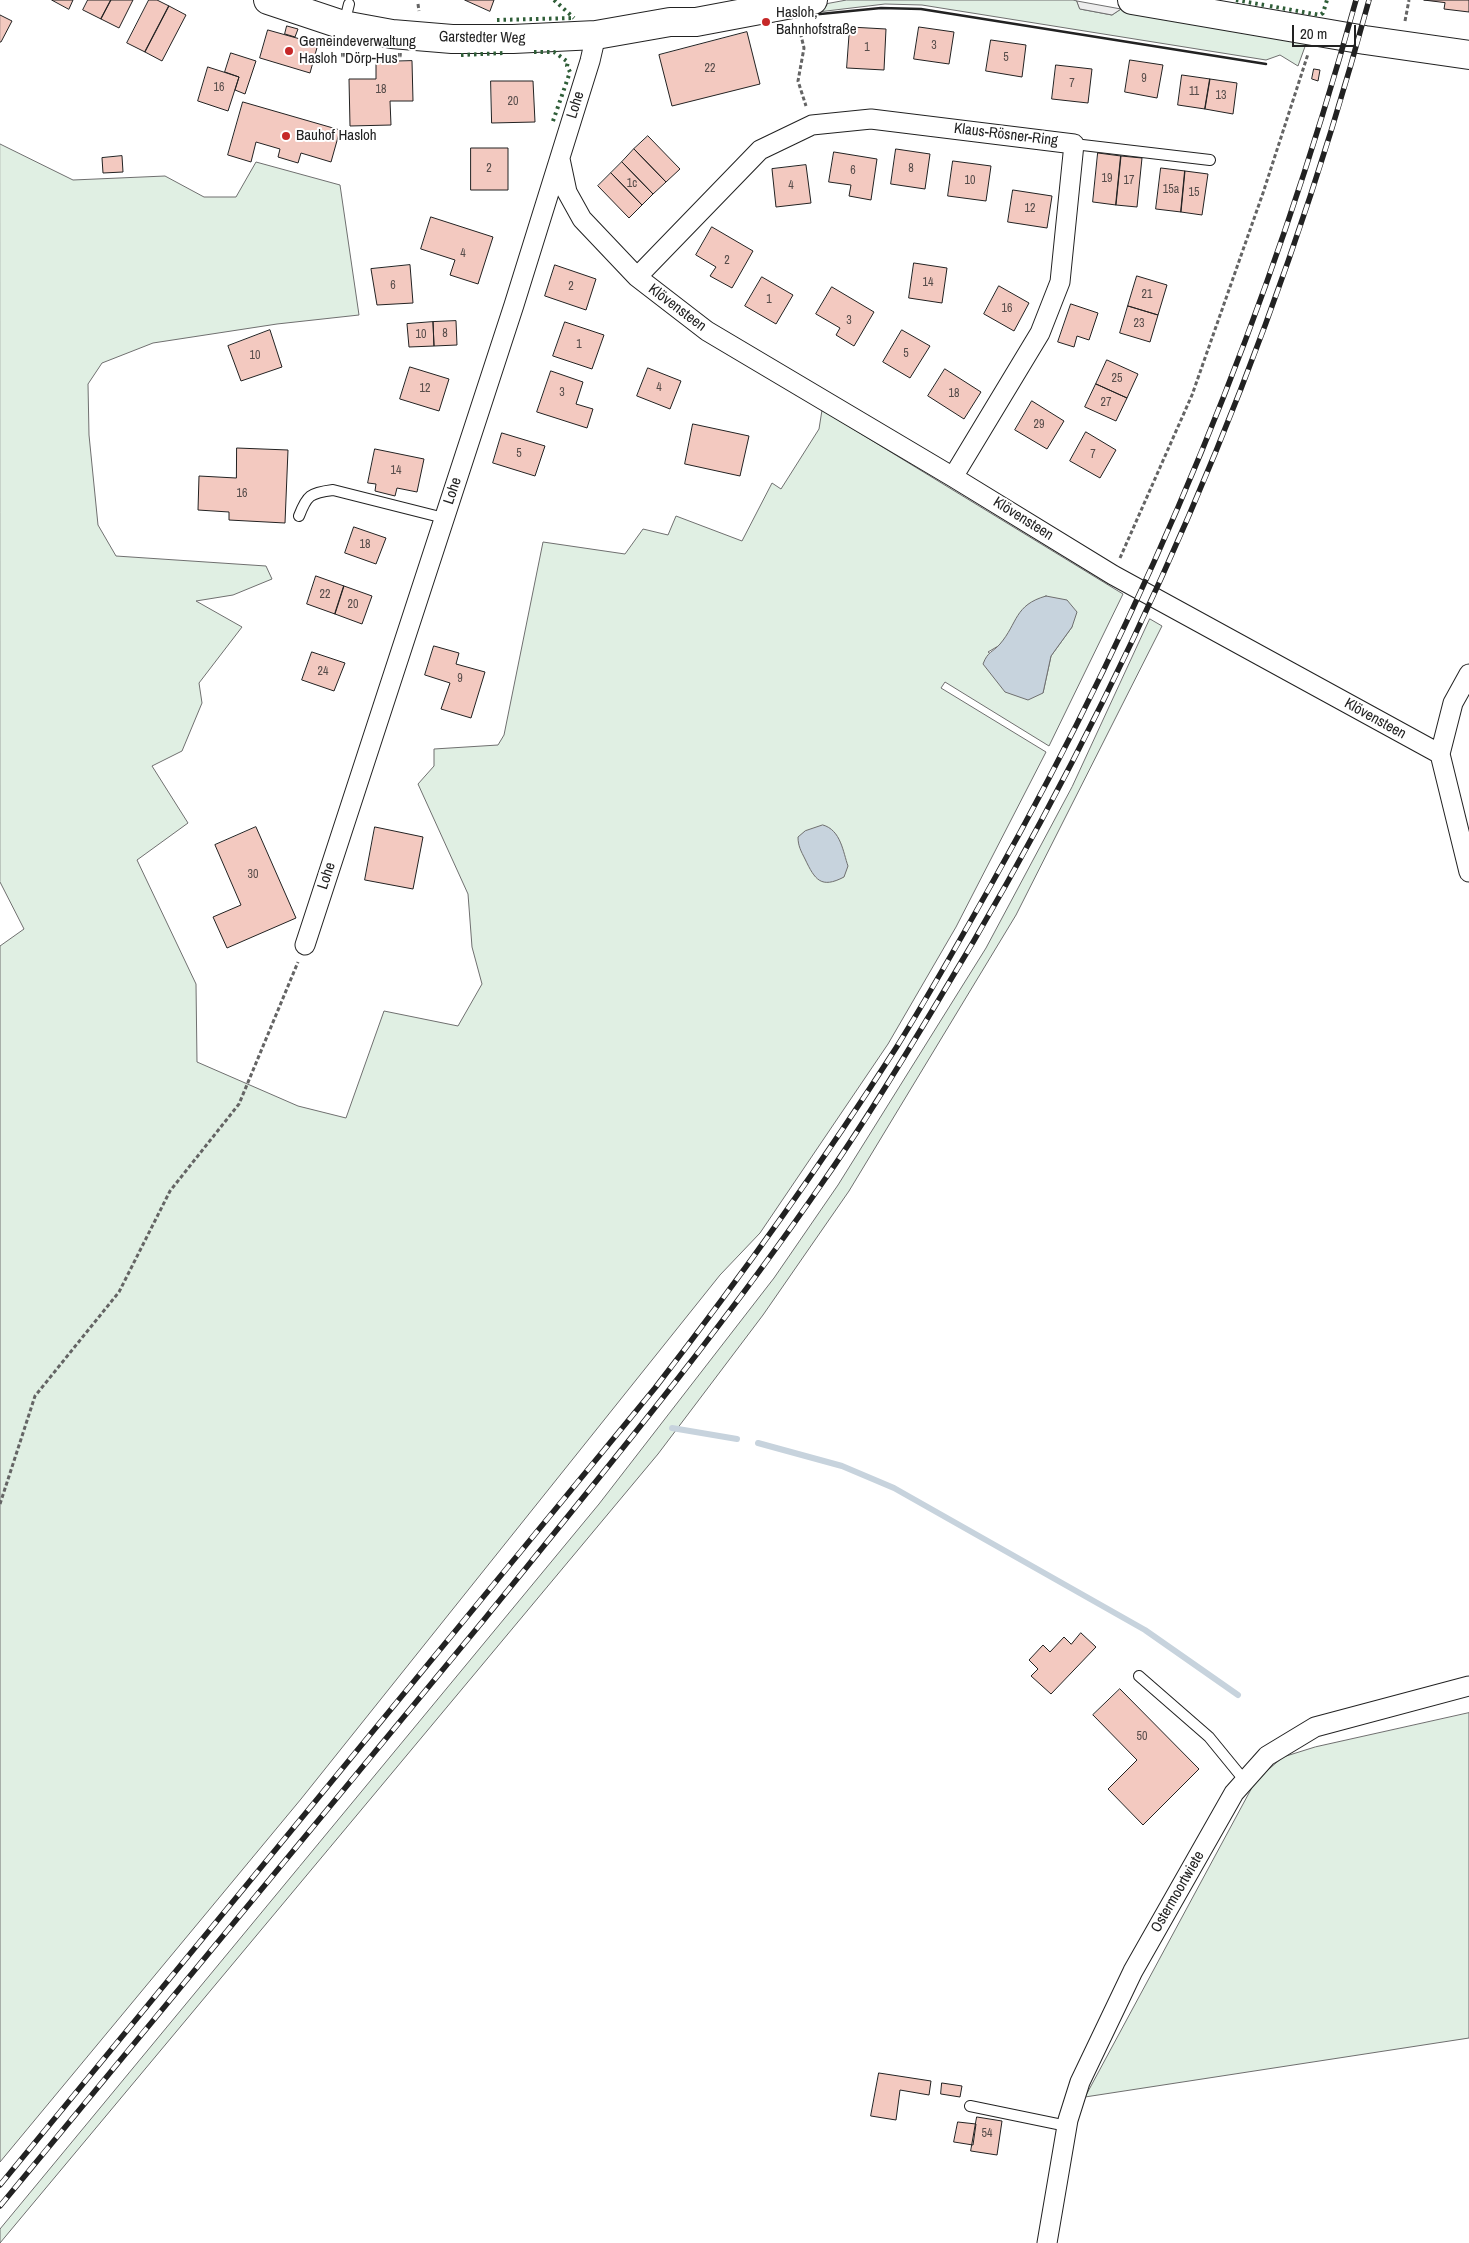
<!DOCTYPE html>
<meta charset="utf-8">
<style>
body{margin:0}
#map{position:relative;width:1469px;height:2243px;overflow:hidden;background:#fff;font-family:"Archivo Narrow",sans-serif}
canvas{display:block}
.scale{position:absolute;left:1292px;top:25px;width:64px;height:22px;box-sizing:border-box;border:2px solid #222;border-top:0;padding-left:6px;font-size:15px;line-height:18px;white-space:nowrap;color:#222;-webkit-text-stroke:4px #fff;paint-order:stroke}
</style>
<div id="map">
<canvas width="1469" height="2243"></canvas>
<div class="scale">20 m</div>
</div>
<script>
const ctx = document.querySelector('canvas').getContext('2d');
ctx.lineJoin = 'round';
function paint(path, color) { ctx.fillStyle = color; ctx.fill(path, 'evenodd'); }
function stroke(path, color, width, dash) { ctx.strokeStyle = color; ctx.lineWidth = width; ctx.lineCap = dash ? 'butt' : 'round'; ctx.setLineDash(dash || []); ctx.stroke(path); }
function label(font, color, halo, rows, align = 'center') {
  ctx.font = font + ' "Archivo Narrow",sans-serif'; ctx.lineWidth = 4; ctx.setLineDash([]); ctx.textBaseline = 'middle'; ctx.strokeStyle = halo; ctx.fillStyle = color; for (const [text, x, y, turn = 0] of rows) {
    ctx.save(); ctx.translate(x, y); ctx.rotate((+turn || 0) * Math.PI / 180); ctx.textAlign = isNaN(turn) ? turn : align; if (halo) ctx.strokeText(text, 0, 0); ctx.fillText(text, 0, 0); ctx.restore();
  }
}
const green = new Path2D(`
 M847,0H1073L1077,1L1080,9L1112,15L1121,9L1307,41L1298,66L1280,55L1266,60L922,5L885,4L801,14L800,9Z
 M0,144L73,180L165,176L204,197H236L256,162L340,185L359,315L277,324L153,343L102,363L88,384L89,435L98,525L116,556L266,566L272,579L233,595L196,601L242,627L199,683L202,703L182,751L152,766L188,823L137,860L196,984L197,1062L298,1106L346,1118L384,1011L458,1026L482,984L472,947L468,894L418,784L434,766V749L498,745L504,735L543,542L625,554L643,529L668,535L676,516L742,541L772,483L781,489L819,429L822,410L1123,594L1049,746L945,682L941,688L1046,752L956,927L888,1044L760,1233L720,1275L301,1799L0,2162V946L24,929L0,882ZM1072,627L1051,656L1043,693L988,652L1000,645Z
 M1150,619L1162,626L1016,915L849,1191L763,1315L658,1454L0,2243V2229L599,1504L774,1278L838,1185L986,948L1072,787Z
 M1469,1713V2038L1085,2097L1256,1780L1283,1757L1315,1747Z`);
paint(green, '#e0efe3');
stroke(green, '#6f6f6f', 1);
const parking = new Path2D(`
 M1077,1L1121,9L1112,15L1080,9Z`);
paint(parking, '#ededed');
stroke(parking, '#6f6f6f', 1);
const water = new Path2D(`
 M1046,596L1067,600L1077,612L1072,627L1051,656L1043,693L1028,700L1005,692L983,664C988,651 992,653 1000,644C1018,623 1014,605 1046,596Z
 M823,825C841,830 843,852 848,866L844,877C821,889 815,880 805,859C801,851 798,846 798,837L805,831Z`);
paint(water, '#c7d3dd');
stroke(water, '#6f6f6f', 1);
stroke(new Path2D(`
 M672,1428L737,1439
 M758,1443L842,1466L894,1488L1145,1630L1238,1695`), '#c7d3dd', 6);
const building = new Path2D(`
 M52,0H73L69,9Z
 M88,0H111L101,19L83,10Z
 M111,0H133L119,28L101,19Z
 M149,0H157L169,6L145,52L127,43Z
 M465,0H494L490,11Z
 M1424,0H1469V12L1444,9L1445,3Z
 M169,6L186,15L162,61L145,52Z
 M0,15L12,21L1,42H0Z
 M287,26L298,29L295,37L285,34Z
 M850,27L886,29L884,70L847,68Z
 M919,27L954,32L949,64L914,59Z
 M268,30L318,44L310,73L260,58Z
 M747,32L760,84L672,106L659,55Z
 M991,40L1026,45L1022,77L986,71Z
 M231,53L256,61L245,94L235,90L239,77L225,72Z
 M1130,60L1163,65L1157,98L1125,92Z
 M412,61L413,101H390L391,125L350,126L349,79H376V62Z
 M1056,65L1092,69L1088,103L1052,99Z
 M208,67L239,77L228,111L198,101Z
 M1314,69L1320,70L1318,81L1312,79Z
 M1182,75L1210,79L1205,109L1178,105Z
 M1210,79L1237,83L1233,114L1205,109Z
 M491,81H533L535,122L492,123Z
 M243,102L340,130L331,162L301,153L298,163L278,157L280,149L256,142L251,162L228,155Z
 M648,136L680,169L666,182L634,149Z
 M471,148H508V190H471Z
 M634,149L666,182L653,194L622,162Z
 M896,149L930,154L925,189L891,184Z
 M834,152L877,159L871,200L849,196L851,185L829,182Z
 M1098,153L1121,156L1116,205L1093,202Z
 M122,156L123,172L103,173L102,158Z
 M1121,156L1142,158L1137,207L1116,205Z
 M953,161L991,166L986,201L948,196Z
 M622,162L653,194L642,205L611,173Z
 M806,165L811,203L776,207L772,169Z
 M1161,168L1185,171L1181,212L1156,209Z
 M1185,171L1208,174L1202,215L1181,212Z
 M611,173L642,205L629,218L598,186Z
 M1013,190L1052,196L1047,228L1008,222Z
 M431,217L493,237L478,284L450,275L455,260L421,249Z
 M712,227L753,251L732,288L710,276L716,267L696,255Z
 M914,263L947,268L942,303L909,298Z
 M410,265L413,303L377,305L371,269Z
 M555,265L596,279L586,310L545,296Z
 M1137,276L1167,285L1158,315L1128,306Z
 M762,277L793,295L776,324L745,306Z
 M999,286L1029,303L1014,331L984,314Z
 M832,287L874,312L854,346L836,335L840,328L816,314Z
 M1071,304L1098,313L1089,340L1077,336L1074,347L1058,342Z
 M1128,306L1158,315L1150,342L1120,333Z
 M456,321L457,345L434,346L433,322Z
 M433,322L434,346L409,347L407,324Z
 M565,322L604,335L592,369L553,356Z
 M270,330L282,367L241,381L228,346Z
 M902,330L930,346L910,378L883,362Z
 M1107,360L1138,374L1127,398L1096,384Z
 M410,367L449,379L439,411L400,399Z
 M648,368L681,381L670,409L637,396Z
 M945,369L981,392L964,419L928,396Z
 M551,371L583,382L576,404L593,409L587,428L537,412Z
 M1096,384L1127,398L1116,421L1085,407Z
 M1032,401L1064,421L1047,449L1015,430Z
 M693,424L749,436L740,476L685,464Z
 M1086,432L1116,450L1100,478L1070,461Z
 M502,433L545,446L535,476L493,463Z
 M237,448L288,450L285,523L229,520V512L198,510L199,476L236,478Z
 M375,449L424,459L417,492L397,488L395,496L375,491L376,484L368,483Z
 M354,527L386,538L376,564L345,553Z
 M316,576L344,586L335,614L307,604Z
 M344,586L372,596L362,624L335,614Z
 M434,646L459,653L456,664L485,672L471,718L441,709L450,683L425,675Z
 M312,652L345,663L334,691L302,680Z
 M256,827L296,918L227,948L213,917L241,905L215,845Z
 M375,827L423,837L413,889L365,880Z
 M1081,1633L1096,1647L1051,1694L1031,1676L1038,1669L1029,1660L1043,1645L1050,1652L1064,1637L1071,1644Z
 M1120,1689L1199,1769L1143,1825L1108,1789L1137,1760L1093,1715Z
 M879,2073L931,2081L929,2095L900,2090L896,2120L871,2116Z
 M942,2083L962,2086L960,2097L941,2094Z
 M977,2117L1002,2121L997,2155L971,2151Z
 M958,2122L976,2124L973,2145L954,2142Z`);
paint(building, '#f3c9c0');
stroke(building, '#222', 1);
const lane = new Path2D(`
 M344,24L349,4
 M1074,144L1210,160
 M299,516C307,495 310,493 333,490L444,518
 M1139,1676L1209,1737L1245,1781
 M970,2106L1067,2126`);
const street = new Path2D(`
 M560,159L567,192L582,219L637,277L707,331L953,477L1113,575L1440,754L1469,872
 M637,277L760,150L812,125L871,119L1074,144L1060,282L1040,333L953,477
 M1440,754L1453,703L1469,674
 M305,945L514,305L590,61L596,35
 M1047,2243L1068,2120L1080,2082L1133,1971L1234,1793L1267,1756L1315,1727L1469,1686`);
const secondary = new Path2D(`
 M268,0L343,25L392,34L452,39H513L596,35L670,22H696L813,0
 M1132,0L1365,40L1469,55`);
stroke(lane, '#222', 12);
stroke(street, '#222', 21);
stroke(secondary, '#222', 30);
stroke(new Path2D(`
 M418,4L419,11
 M1405,21L1409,0
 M799,27L804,48L798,81L806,106
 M1120,558L1192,395L1263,193L1308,54
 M0,1504L35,1396L119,1292L170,1191L239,1104L298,962`), '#646464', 3, [4, 2.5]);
stroke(lane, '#fff', 10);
stroke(street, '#fff', 19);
stroke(secondary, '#fff', 28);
const rail = new Path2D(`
 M0,2185L655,1388C740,1278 821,1165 896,1048C929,995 960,940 991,885C1148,606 1271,309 1356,0
 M0,2206C159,2013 319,1820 478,1627C597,1480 718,1335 825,1179C865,1122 902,1061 938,1001C1127,690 1274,352 1369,0`);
stroke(rail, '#222', 5.5);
stroke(rail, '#fff', 4, [11]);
stroke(new Path2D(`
 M554,0L574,18
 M1236,0L1264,5
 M1270,6L1320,15L1323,13L1327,0
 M497,20L574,18
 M534,52H554L568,62L567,66L570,72L552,124
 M461,55L504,53`), '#2f5e38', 4, [2.5, 4]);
stroke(new Path2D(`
 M810,15L881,8L921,9L1266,64`), '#222', 2.5);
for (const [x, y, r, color] of [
 [766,22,5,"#c62828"],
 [289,51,5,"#c62828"],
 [286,136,5,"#c62828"]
]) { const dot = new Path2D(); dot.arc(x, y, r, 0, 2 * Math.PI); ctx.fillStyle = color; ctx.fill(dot); stroke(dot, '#fff', 2); }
label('12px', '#564c4a', null, [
 ["3",934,46],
 ["1",867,48],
 ["5",1006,58],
 ["22",710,69],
 ["9",1144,79],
 ["7",1072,84],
 ["16",219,88],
 ["18",381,90],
 ["11",1194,92],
 ["13",1221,96],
 ["20",513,102],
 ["2",489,169],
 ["8",911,169],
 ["6",853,171],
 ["19",1107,179],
 ["10",970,181],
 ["17",1129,181],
 ["1c",632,184],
 ["4",791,186],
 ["15a",1171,190],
 ["15",1194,193],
 ["12",1030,209],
 ["4",463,254],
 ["2",727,261],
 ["14",928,283],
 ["6",393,286],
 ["2",571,287],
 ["21",1147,295],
 ["1",769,300],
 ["16",1007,309],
 ["3",849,321],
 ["23",1139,324],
 ["8",445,334],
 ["10",421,335],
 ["1",579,345],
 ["5",906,354],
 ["10",255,356],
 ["25",1117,379],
 ["4",659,388],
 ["12",425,389],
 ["3",562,393],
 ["18",954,394],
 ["27",1106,403],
 ["29",1039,425],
 ["5",519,454],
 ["7",1093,455],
 ["14",396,471],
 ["16",242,494],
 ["18",365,545],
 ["22",325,595],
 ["20",353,605],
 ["24",323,672],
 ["9",460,679],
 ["30",253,875],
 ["50",1142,1737],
 ["54",987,2134]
]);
label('15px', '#222', '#fff', [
 ["Hasloh,",776,13],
 ["Bahnhofstraße",776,30],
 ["Gemeindeverwaltung",299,42],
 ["Hasloh \"Dörp-Hus\"",299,59],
 ["Bauhof Hasloh",296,136]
], 'left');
label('15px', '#222', '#fff', [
 ["Garstedter Weg",482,38,1],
 ["Lohe",576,105,-73],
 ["Klaus-Rösner-Ring",1006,135,7],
 ["Klövensteen",677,308,37],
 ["Lohe",453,491,-72],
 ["Klövensteen",1023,519,32],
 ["Klövensteen",1375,719,29],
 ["Lohe",327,876,-72],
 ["Ostermoortwiete",1178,1892,-60]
]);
</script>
